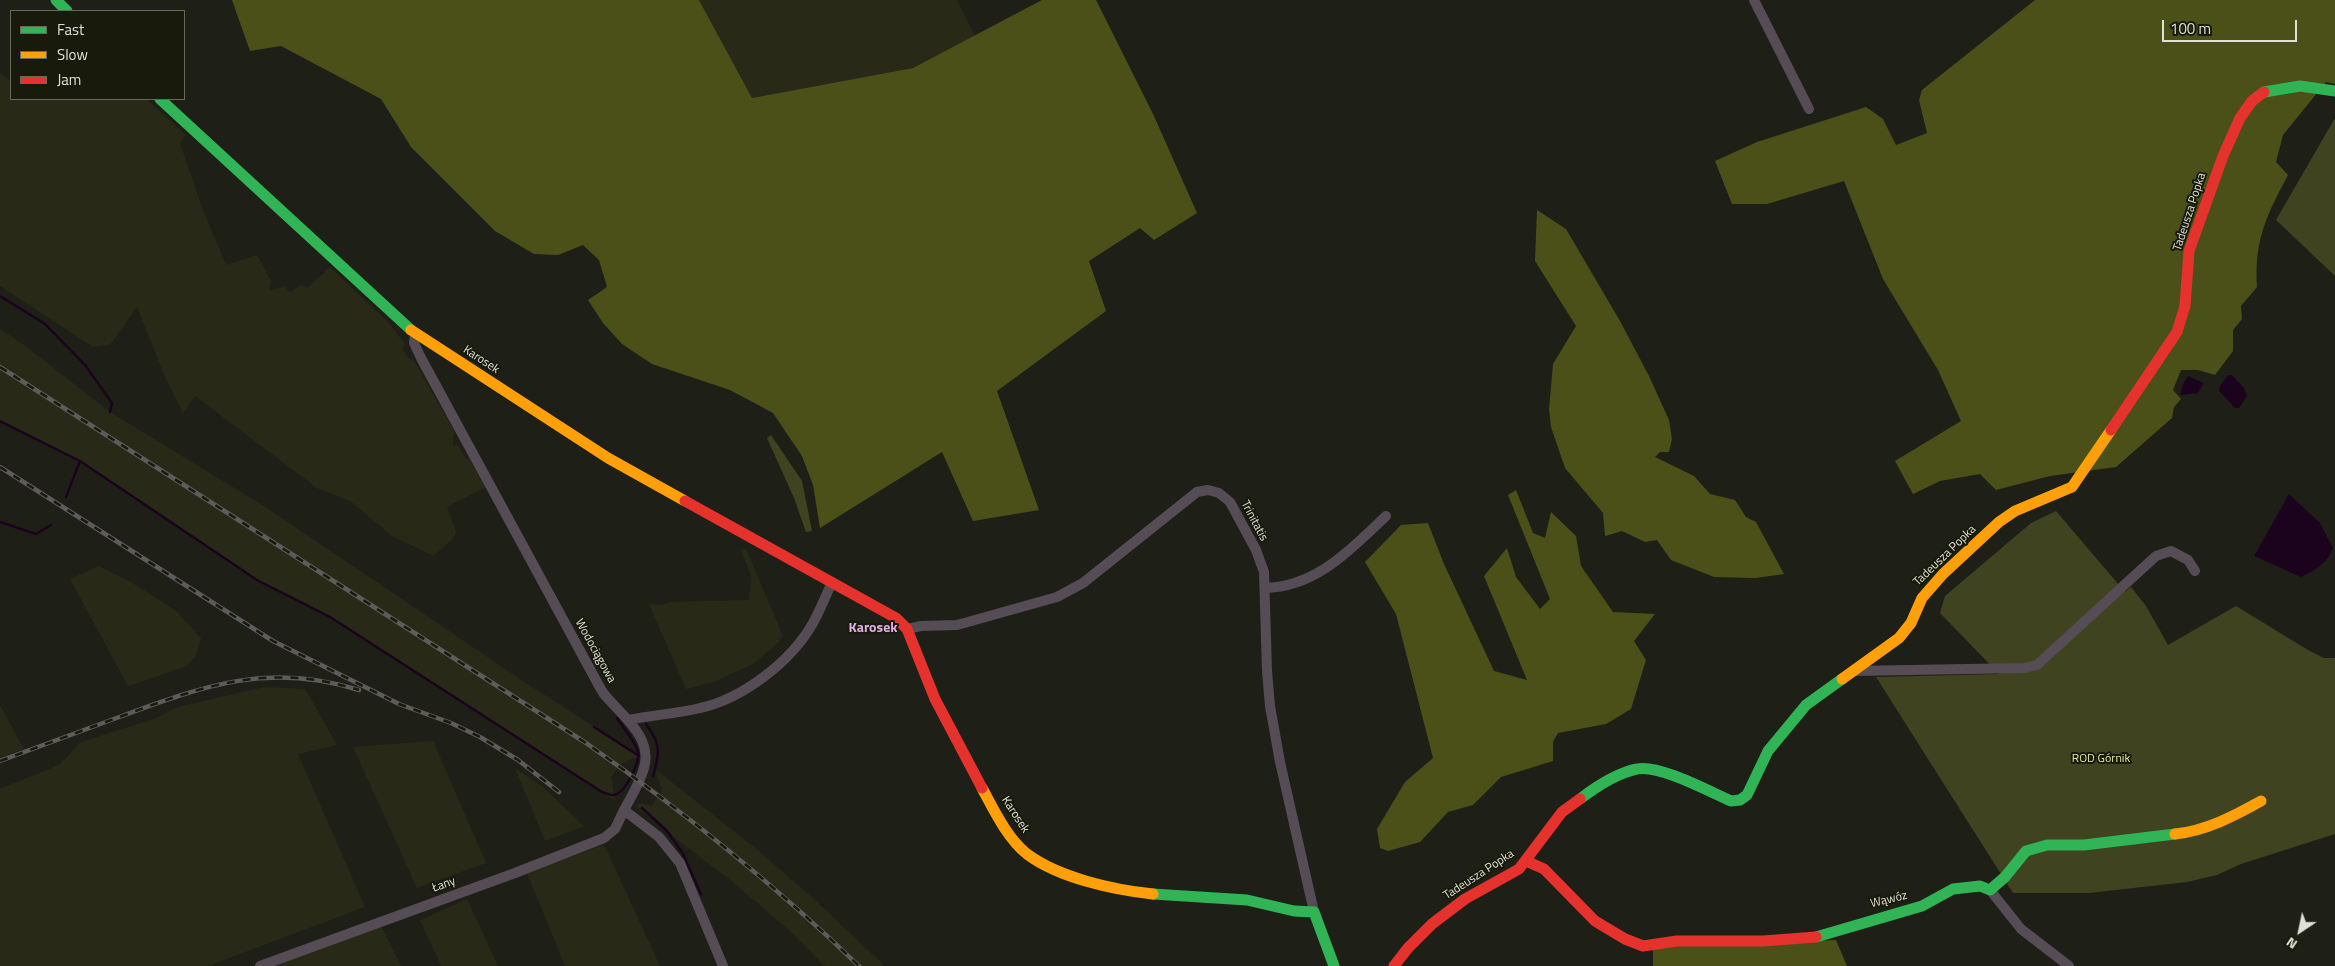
<!DOCTYPE html>
<meta charset="utf-8">
<style>
body{margin:0}
#map{position:relative;width:2335px;height:966px;overflow:hidden;background:#1e2018;font-family:"Titillium Web",sans-serif}
canvas{display:block}
.legend{position:absolute;left:10px;top:10px;width:175px;height:90px;box-sizing:border-box;background:#181a0b;border:1px solid #68695d;margin:0;padding:6px 9px;list-style:none;font-size:15px;color:#dfe0d7}
.legend li{display:flex;align-items:center;gap:10px;height:25px}
.legend b{width:25px;border:1px solid #68695d}
.north{position:absolute;left:2275px;top:906px;width:50px;height:50px;-webkit-text-stroke:4px #181a0b;paint-order:stroke;rotate:214deg;font-size:14px;font-weight:700;line-height:20px;text-align:center;color:#dfe0d7}
.north::after{content:'';display:block;margin:auto;width:18px;height:22px;background:#dfe0d7;clip-path:polygon(50% 0,100% 100%,50% 72%,0 100%)}
.scale{position:absolute;left:2162px;top:20px;width:135px;height:22px;box-sizing:border-box;border:2px solid #dfe0d7;border-top:0;padding-left:6px;font-size:15px;line-height:18px;white-space:nowrap;color:#dfe0d7;-webkit-text-stroke:4px #181a0b;paint-order:stroke}
</style>
<div id="map">
<canvas width="2335" height="966"></canvas>
<ul class="legend">
<li><b style="height:6px;background:#30b455"></b>Fast</li>
<li><b style="height:6px;background:#ff9f0a"></b>Slow</li>
<li><b style="height:6px;background:#e5322d"></b>Jam</li>
</ul>
<div class="north">N</div>
<div class="scale">100 m</div>
</div>
<script>
const ctx = document.querySelector('canvas').getContext('2d');
ctx.lineJoin = 'round';
function paint(path, color) { ctx.fillStyle = color; ctx.fill(path, 'evenodd'); }
function stroke(path, color, width, dash) { ctx.strokeStyle = color; ctx.lineWidth = width; ctx.lineCap = dash ? 'butt' : 'round'; ctx.setLineDash(dash || []); ctx.stroke(path); }
function label(font, color, halo, rows, align = 'center') {
  ctx.font = font + ' "Titillium Web",sans-serif'; ctx.lineWidth = 4; ctx.setLineDash([]); ctx.textBaseline = 'middle'; ctx.strokeStyle = halo; ctx.fillStyle = color; for (const [text, x, y, turn = 0] of rows) {
    ctx.save(); ctx.translate(x, y); ctx.rotate((+turn || 0) * Math.PI / 180); ctx.textAlign = isNaN(turn) ? turn : align; if (halo) ctx.strokeText(text, 0, 0); ctx.fillText(text, 0, 0); ctx.restore();
  }
}
paint(new Path2D(`
 M699,0H957L975,36L913,68L752,98Z
 M0,73L11,81V99H146L186,135L180,143L203,210L226,265L257,255L271,281L269,290L285,287L290,292L300,285L308,288L330,267L388,322L405,344L402,349L410,360L413,359L454,431L453,445H458L466,459L469,458L485,487L447,507L456,532L452,540L433,556L392,536L350,501L317,488L195,396L183,413L165,377L137,307L110,345L93,347L0,286Z
 M0,329L24,345L110,412L264,506L520,679L639,756L622,763L611,777L615,800L330,617L257,580L80,461L0,421Z
 M741,549H746L783,636L778,643L753,664L714,682L686,689L649,604L660,605L671,602L749,600L751,576Z
 M99,566L131,582L176,611L201,638L196,655L187,666L128,686L70,579Z
 M264,687L305,689L337,745L298,754L365,907L208,966H0V789L59,765L81,742L154,719L178,707Z
 M0,705L24,749L0,758Z
 M433,741L486,863L417,888L353,747Z
 M515,768L544,788L584,826L545,841Z
 M655,769L754,847L816,901L885,966H825L790,931L729,879L666,831L636,806L640,803L652,806L662,791Z
 M603,845L608,853L660,966H565L527,873Z
 M467,899L498,966H441L420,920Z
 M381,926L401,966H272Z`), '#282a17');
paint(new Path2D(`
 M2335,118V276L2276,220Z
 M771,435L802,481L812,531L806,532L794,498L767,438Z
 M2056,511L2125,592L2131,587L2146,606L2168,645L2236,606L2308,650L2324,658H2335V834L2241,864L2217,875L2187,882L2089,893H2013L1876,677L1999,674L1940,613L1945,596L2031,523Z`), '#3f431f');
paint(new Path2D(`
 M232,0H699L752,98L913,68L1042,0H1096L1154,116L1197,213L1154,240L1140,228L1089,261L1106,311L997,391L1039,510L973,521L942,452L820,528L813,485L802,456L773,413L730,390L652,364L622,344L603,323L588,300L607,287L599,260L583,245L558,255L534,254L495,231L411,147L381,99L281,46L250,51Z
 M2035,0H2335V84L2326,82L2283,135L2276,162L2288,175C2267,215 2254,239 2257,287L2241,306L2242,319L2233,330V351L2215,375L2198,370H2181L2173,390L2181,399L2174,407L2172,418L2116,467L2050,476L1996,490L1980,474L1940,481L1913,494L1895,461L1961,421L1938,370L1883,279L1844,181L1767,204H1732L1715,161L1757,142L1866,107L1883,119L1896,145L1927,133L1919,100L1922,90Z
 M1537,210L1566,229L1620,321L1649,376L1669,420L1672,439L1669,452H1660L1655,457L1694,476L1710,494L1735,500L1746,517L1756,522L1784,574L1755,578L1714,577L1671,560L1657,540L1645,542L1622,531L1605,536L1603,513L1565,468L1551,427L1549,409L1553,364L1576,326L1535,261Z
 M1516,490L1533,533L1545,538L1551,512L1576,536L1581,566L1613,612L1655,614L1634,641L1646,660L1631,709L1606,724L1558,733L1553,742V761L1501,777L1473,805L1448,812L1420,842L1388,851L1380,848L1377,829L1405,782L1433,758L1396,614L1365,562L1401,525L1428,523L1444,564L1494,671L1527,680L1484,576L1507,548L1516,577L1540,609L1550,599L1508,495Z
 M1836,940L1847,966H1653V947Z`), '#4b5018');
paint(new Path2D(`
 M2228,375H2232L2244,388L2247,396L2239,408H2235L2219,391L2220,386Z
 M2188,376L2204,383L2198,393L2180,395L2184,382Z
 M2289,494L2320,523L2333,548C2328,563 2314,571 2301,577L2254,556Z`), '#1b031e');
stroke(new Path2D(`
 M0,296L45,324L85,365L112,403L110,412
 M0,421L80,461L257,580L330,617L602,792C605,793 610,795 613,795C625,794 640,763 638,752C635,740 624,729 617,718
 M66,497L80,461
 M0,522L36,534L51,525
 M646,724C661,744 660,752 653,776
 M594,727L639,756
 M642,808L667,831L682,852L701,894`), '#1b031e', 2.5);
stroke(new Path2D(`
 M1754,0L1809,109
 M415,334L414,343L421,358L591,671C595,678 599,687 604,694C622,716 653,737 644,768C640,783 631,797 624,810L659,837L680,863L723,966
 M1265,588C1316,587 1350,550 1386,516
 M907,629L921,626L957,625L1057,597L1083,583L1197,492L1208,490L1219,493L1230,502L1256,550L1264,572L1267,671L1270,706L1280,762L1314,912
 M1853,671L2025,668L2037,665L2156,556L2171,551L2188,560L2195,571
 M628,720C652,715 676,714 700,708C742,699 791,662 813,623C820,610 826,596 832,582
 M1990,890L2021,929L2069,966
 M260,966L515,873L604,838L615,829L624,810`), '#554c55', 10);
stroke(new Path2D(`
 M56,0L67,11
 M2264,92L2300,86L2335,91
 M160,99L411,330
 M1580,799C1597,786 1617,773 1637,769C1659,764 1710,792 1731,801L1740,800L1747,795L1768,751L1806,705L1842,679
 M1153,894L1247,900L1294,911L1314,912L1334,966
 M1816,937L1922,906L1953,889L1980,886L1990,890L2005,877L2026,851L2047,845H2084L2175,834`), '#30b455', 11);
stroke(new Path2D(`
 M411,330L608,458L685,501
 M1842,679L1899,638L1911,623L1922,598L1943,574L1999,522L2015,511L2072,487L2111,430
 M982,788C994,810 1007,838 1027,854C1059,878 1114,890 1153,894
 M2175,834C2206,831 2234,816 2261,801`), '#ff9f0a', 11);
stroke(new Path2D(`
 M2111,430L2177,332L2185,306L2189,251L2223,156L2240,118L2252,101L2264,92
 M685,501L896,618L907,629L935,699L982,788
 M1526,861L1544,869L1595,921L1625,939L1643,946L1677,941H1763L1816,937
 M1394,966L1408,948L1432,924L1465,899L1519,869L1562,812L1580,799`), '#e5322d', 11);
const rail = new Path2D(`
 M0,367L586,743C683,811 774,884 859,966
 M0,467L273,641L399,704L451,723L480,737L518,760L559,792
 M0,761C41,746 81,731 122,716C206,685 269,662 359,690`);
stroke(rail, '#5f5b5c', 4.5);
stroke(rail, '#181a0b', 2.5, [8]);
label('12px', '#dfe0d7', '#181a0b', [
 ["Tadeusza Popka",2190,212,-72],
 ["Karosek",481,360,33],
 ["Trinitatis",1254,521,62],
 ["Tadeusza Popka",1945,556,-44],
 ["Wodociągowa",595,651,61],
 ["Karosek",1015,815,57],
 ["Tadeusza Popka",1479,875,-33],
 ["Łany",444,885,-20],
 ["Wąwóz",1889,900,-14]
]);
label('12px', '#dfea8e', '#181a0b', [
 ["ROD Górnik",2101,759]
]);
label('bold 14px', '#e0aae5', '#181a0b', [
 ["Karosek",873,629]
]);
</script>
